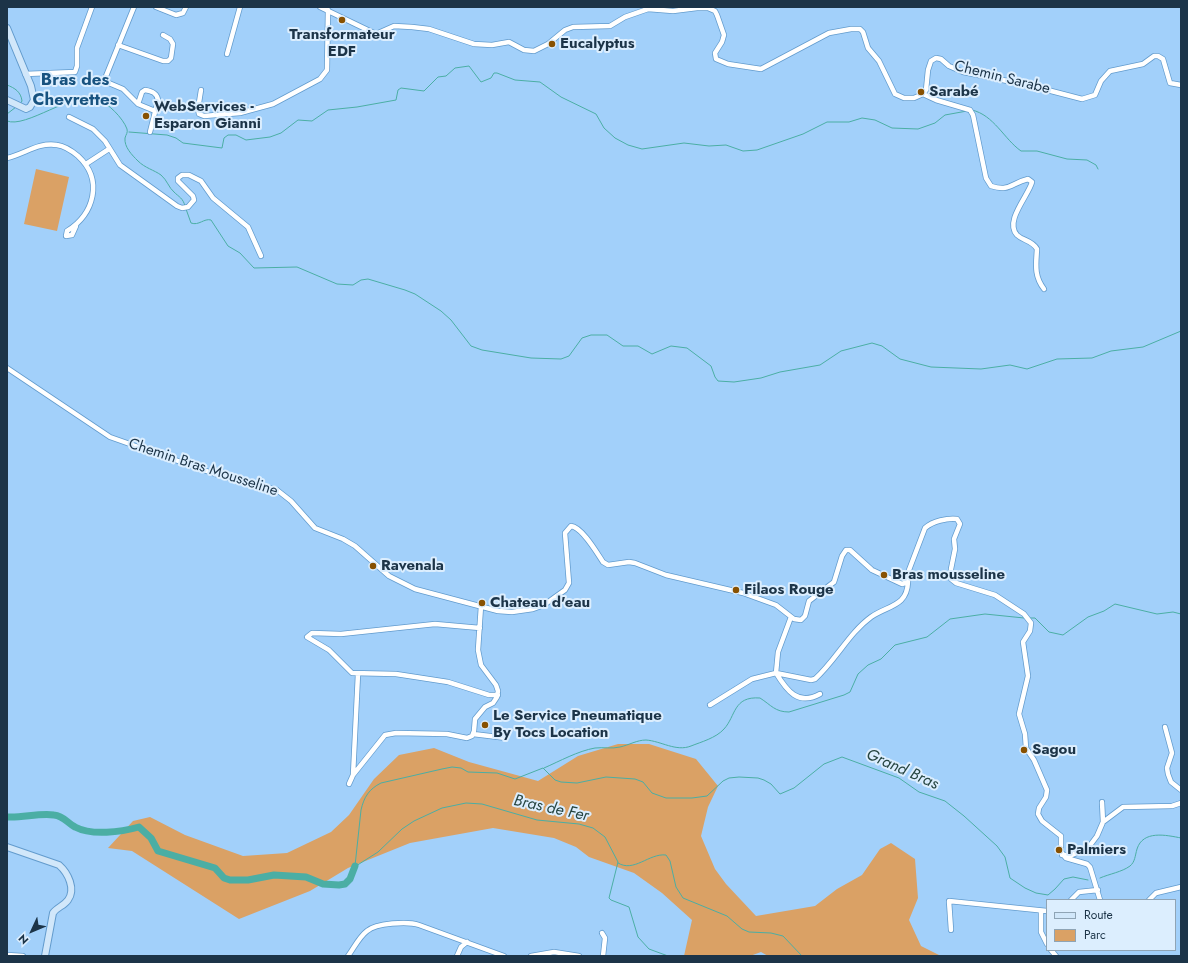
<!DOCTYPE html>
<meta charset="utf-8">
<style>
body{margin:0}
#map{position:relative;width:1188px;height:963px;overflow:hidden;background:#a2d0fa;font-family:Jost,sans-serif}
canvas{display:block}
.frame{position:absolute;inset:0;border:8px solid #1c3448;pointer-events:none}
.legend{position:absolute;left:1046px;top:899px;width:130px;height:52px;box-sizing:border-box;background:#dceefe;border:1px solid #8fa4b5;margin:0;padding:5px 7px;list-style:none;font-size:12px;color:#1c3448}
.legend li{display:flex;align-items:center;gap:8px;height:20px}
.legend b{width:20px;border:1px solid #8fa4b5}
.north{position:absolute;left:12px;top:911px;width:40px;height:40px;-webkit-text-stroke:3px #dceefe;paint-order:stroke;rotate:226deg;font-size:11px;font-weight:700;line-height:16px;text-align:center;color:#1c3448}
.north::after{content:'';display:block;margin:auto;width:14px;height:18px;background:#1c3448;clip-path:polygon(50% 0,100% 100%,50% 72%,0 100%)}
</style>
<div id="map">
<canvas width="1188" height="963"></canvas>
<div class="frame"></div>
<ul class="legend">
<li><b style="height:5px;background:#d1e7fa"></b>Route</li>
<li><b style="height:11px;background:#daa165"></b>Parc</li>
</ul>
<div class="north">N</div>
</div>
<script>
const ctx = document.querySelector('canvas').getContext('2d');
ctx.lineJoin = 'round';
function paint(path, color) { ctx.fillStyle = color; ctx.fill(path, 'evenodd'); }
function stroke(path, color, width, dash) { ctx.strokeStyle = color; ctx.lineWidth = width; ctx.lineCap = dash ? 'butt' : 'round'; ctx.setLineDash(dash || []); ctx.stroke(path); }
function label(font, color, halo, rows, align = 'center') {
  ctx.font = font + ' Jost,sans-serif'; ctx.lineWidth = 4; ctx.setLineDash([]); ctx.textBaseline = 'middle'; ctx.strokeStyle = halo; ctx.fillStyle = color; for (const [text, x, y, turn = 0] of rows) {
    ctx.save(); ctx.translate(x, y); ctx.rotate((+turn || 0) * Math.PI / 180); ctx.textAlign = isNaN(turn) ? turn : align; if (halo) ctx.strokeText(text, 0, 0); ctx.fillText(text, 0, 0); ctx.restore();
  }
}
paint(new Path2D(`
 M36,169L69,177L57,231L24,224Z
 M618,744H649L696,759L718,786L708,807L701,836L715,869L726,884L756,916L815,906L837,889L862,875L880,849L891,843L915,859L918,898L909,920L921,946L941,956H768L761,952L750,956H684L692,920L662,893L634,873L589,857L576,847L554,838L493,828L410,843L348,868L310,891L239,919L132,851L108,848L133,821L150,817L185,835L243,856L287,853L331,832L349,815L374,779L399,755L434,748L469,762L538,781L578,756Z`), '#daa165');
stroke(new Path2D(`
 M7,85C15,88 21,92 22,101L20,104
 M972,110C994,115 1004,139 1021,151H1037L1067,159L1087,160L1096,165L1098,169
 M7,114L16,107
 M7,121C26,129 72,91 97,99C108,103 123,118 127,129C128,133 126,134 125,138C124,147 132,155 138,161C145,168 154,170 161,175C167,180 169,188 174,192C179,197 183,198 185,206
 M129,132L167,135L176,138L183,143L222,148L224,138L228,135H236L246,140L270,137L281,133L298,120L312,121L328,110L357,107L396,100L398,90L401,88L424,91L438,77L446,76L455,68L469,66L481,82L491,78L494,73H497L515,80L540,82L561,97L596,114L604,128L615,138L628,145L642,149L684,143L709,146L726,145L743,151L757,150L803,134L827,122H849L862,118L875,120L892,128L918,129L935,123L945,115L967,111
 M186,209L191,223C199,226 204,218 211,220L228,246L240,253L254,268L297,267L337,284L353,285L361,280L368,279L405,290L415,294L441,311L451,320L471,346L482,350L531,358L561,359L569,356L582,338L591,335H607L623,346H638L652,354L671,346L687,348L711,366L715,377L718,381L734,382L761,378L780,372L820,365L841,351L872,343L882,346L900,359L931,367L981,369L1010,365L1027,369L1057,359L1092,358L1111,351L1143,347L1181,331
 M1029,618H1035L1049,632L1063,635L1088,617L1104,611L1115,604L1157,614L1173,612L1181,614
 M544,768C560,761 578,751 595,748C603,747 612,749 620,747C629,745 637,740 646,740C661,741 676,752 691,746C701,742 716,738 724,729C736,716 733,696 760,698C771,705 775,712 789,712L844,695L850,692L858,674L868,665L881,659L895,645L927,637L950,619L985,614L1024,618
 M618,863C634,873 649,853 666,855L670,861L676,887L683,898L727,916L742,929L749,932L771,933L783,936L802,956
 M355,866L361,810C364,797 369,789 381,783L442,769L452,767L461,768L468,772L497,773L515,779L543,768L555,780L561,782L577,783L606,777L635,779L643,782L652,793L666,798H692L707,796L723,781L729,778L739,777L758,778L764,780L771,784L780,794L794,788L824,764L842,757L899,778L919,792L945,801L964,816L997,846L1005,857L1010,878L1025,888L1036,893L1048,895L1055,889L1064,879L1073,877L1088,880
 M356,866L378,852L402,829L414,821L442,808L466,803L482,804L537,820L579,824L593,828L605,837L618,862L609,898L611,900L629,907L638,937L649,949L668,956
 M1100,878C1109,874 1122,872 1130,866C1135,862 1135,856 1137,849C1143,830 1166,835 1181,838`), '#4baea4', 1);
stroke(new Path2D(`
 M7,817C23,818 38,813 54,815C64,816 67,823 75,827C92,836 121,832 139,827L151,838L158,851L215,868L224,878L230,880H248L274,875L306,877L323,884L339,885L345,884L350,879L355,866`), '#4baea4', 7);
const street = new Path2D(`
 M134,7L104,81L123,89L138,104L155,111
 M156,7L176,15L183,13L186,7
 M320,7L376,34L394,26L412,27L429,29L474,44L492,45L509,42L524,50L534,51L548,44L565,30L573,27L610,26L625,17L648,9L673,11L697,8H708L715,11L717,15L724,35L722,42L715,53L716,59L728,64L761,69L829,33L851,29H860L863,32L868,48L879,61L895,94L904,98H914L923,94L926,90L928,70L931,61L936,58L941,59L949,66L963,72L1032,86L1082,99L1095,95L1101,81L1110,71L1143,64L1154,56H1158L1163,59L1170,83L1181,85
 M118,45L163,61H168L171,58L173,44L170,39L163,35
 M227,54L240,7
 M25,74L75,72L77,66V48L92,7
 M201,90L198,109L199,114L204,116L240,113L273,104L320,79L327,70L328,10
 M923,94L936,100L970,110L973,115L986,178L991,186C1010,192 1011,183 1028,179L1032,182C1029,195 1004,221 1017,235C1023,241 1032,240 1037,249C1036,265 1034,276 1044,289
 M138,104L142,92L145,90C152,91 157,93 158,100L150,132
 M69,117L93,129L105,141L120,165L177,206L182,208L188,207L194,200L193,196L178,181V178L182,175H189L201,181L213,198L248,227L261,256
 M7,158C25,154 38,142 57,145C65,146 72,151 78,156C104,180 94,214 67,231L66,236L72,235L76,226
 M86,164L109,149
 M7,368L110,437L215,474L277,490L291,501L315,528L343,539L355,546L389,576L415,589L498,611L512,612L533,609L544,605L565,590L569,583L565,533L571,526C582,527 597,553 603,562L608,565L629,562L635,563L666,575L743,593L776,605L794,619L801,620L805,616L809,601L834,582L842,556L846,550H850L872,570L902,584L908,582L909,570L925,528C933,521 947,518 957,519L960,524L954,539L955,549L951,569V579L956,583L995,595L1024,614L1031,623L1030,631L1023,642L1028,676L1019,714L1025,734L1026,748L1034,760L1047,790L1046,797L1039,808L1038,814L1042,821L1061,836V852L1066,858L1087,864L1090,867L1100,900
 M791,617L778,652L776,673C787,691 798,706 820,694
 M480,628L435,624L341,634L312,633L307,637L329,650L352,673L396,674L448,682L489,695H498
 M710,705L752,679L776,673L811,680L815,679C836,660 849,633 871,617C888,605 907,607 908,582
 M1165,727L1172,753L1167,768L1168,774L1171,782L1181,790
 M473,734L506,738
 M353,775L385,735L396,733L447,734L467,738L472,736L474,731L475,719L485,707L493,703L497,697L498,691L496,685L481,665L478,650L481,606
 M349,784L353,775L358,674
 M1102,802L1103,822
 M1062,855H1072L1088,848L1097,836L1103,822L1123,807L1172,806L1181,803
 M1071,900L1079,892L1098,890
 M1149,900L1156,893L1181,887
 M1041,911V932L1047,944
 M951,930L949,901L1047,911
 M602,933L605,938L603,956
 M1051,950L1056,956
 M7,955L23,956
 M348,956C354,948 359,937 367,931C376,923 408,921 419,925L504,956
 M457,956L461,947L467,942
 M531,956L554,952L579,956`);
const secondary = new Path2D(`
 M7,28L31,86L34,100L30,107L26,109L7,100
 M7,847L59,865C68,873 76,889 68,900C64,906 57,907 53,913L45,956`);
stroke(street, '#629bcd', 6);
stroke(secondary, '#629bcd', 8);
stroke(street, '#fff', 4.5);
stroke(secondary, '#d1e7fa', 6);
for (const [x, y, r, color] of [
 [342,20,4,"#885101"],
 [552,44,4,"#885101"],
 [921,92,4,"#885101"],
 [146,116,4,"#885101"],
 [373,566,4,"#885101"],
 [884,575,4,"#885101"],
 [736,590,4,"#885101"],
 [482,603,4,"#885101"],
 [485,725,4,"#885101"],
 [1024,750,4,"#885101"],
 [1059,850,4,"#885101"]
]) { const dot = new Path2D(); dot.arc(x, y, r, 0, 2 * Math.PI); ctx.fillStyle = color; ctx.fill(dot); stroke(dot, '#dceefe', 1.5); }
label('bold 15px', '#1c3448', '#dceefe', [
 ["Transformateur",342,35,"center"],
 ["EDF",342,52,"center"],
 ["Eucalyptus",560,44],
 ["Sarabé",929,92],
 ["WebServices -",154,107],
 ["Esparon Gianni",154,124],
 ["Ravenala",381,566],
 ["Bras mousseline",892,575],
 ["Filaos Rouge",744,590],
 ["Chateau d'eau",490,603],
 ["Le Service Pneumatique",493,716],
 ["By Tocs Location",493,733],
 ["Sagou",1032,750],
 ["Palmiers",1067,850]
], 'left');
label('15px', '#1c3448', '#dceefe', [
 ["Chemin Sarabe",1002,78,14],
 ["Chemin Bras Mousseline",203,468,18]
]);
label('italic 16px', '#274642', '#dceefe', [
 ["Grand Bras",902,770,24],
 ["Bras de Fer",551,809,12]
]);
label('bold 17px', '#17527f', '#dceefe', [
 ["Bras des",75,81],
 ["Chevrettes",75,101]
]);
</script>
